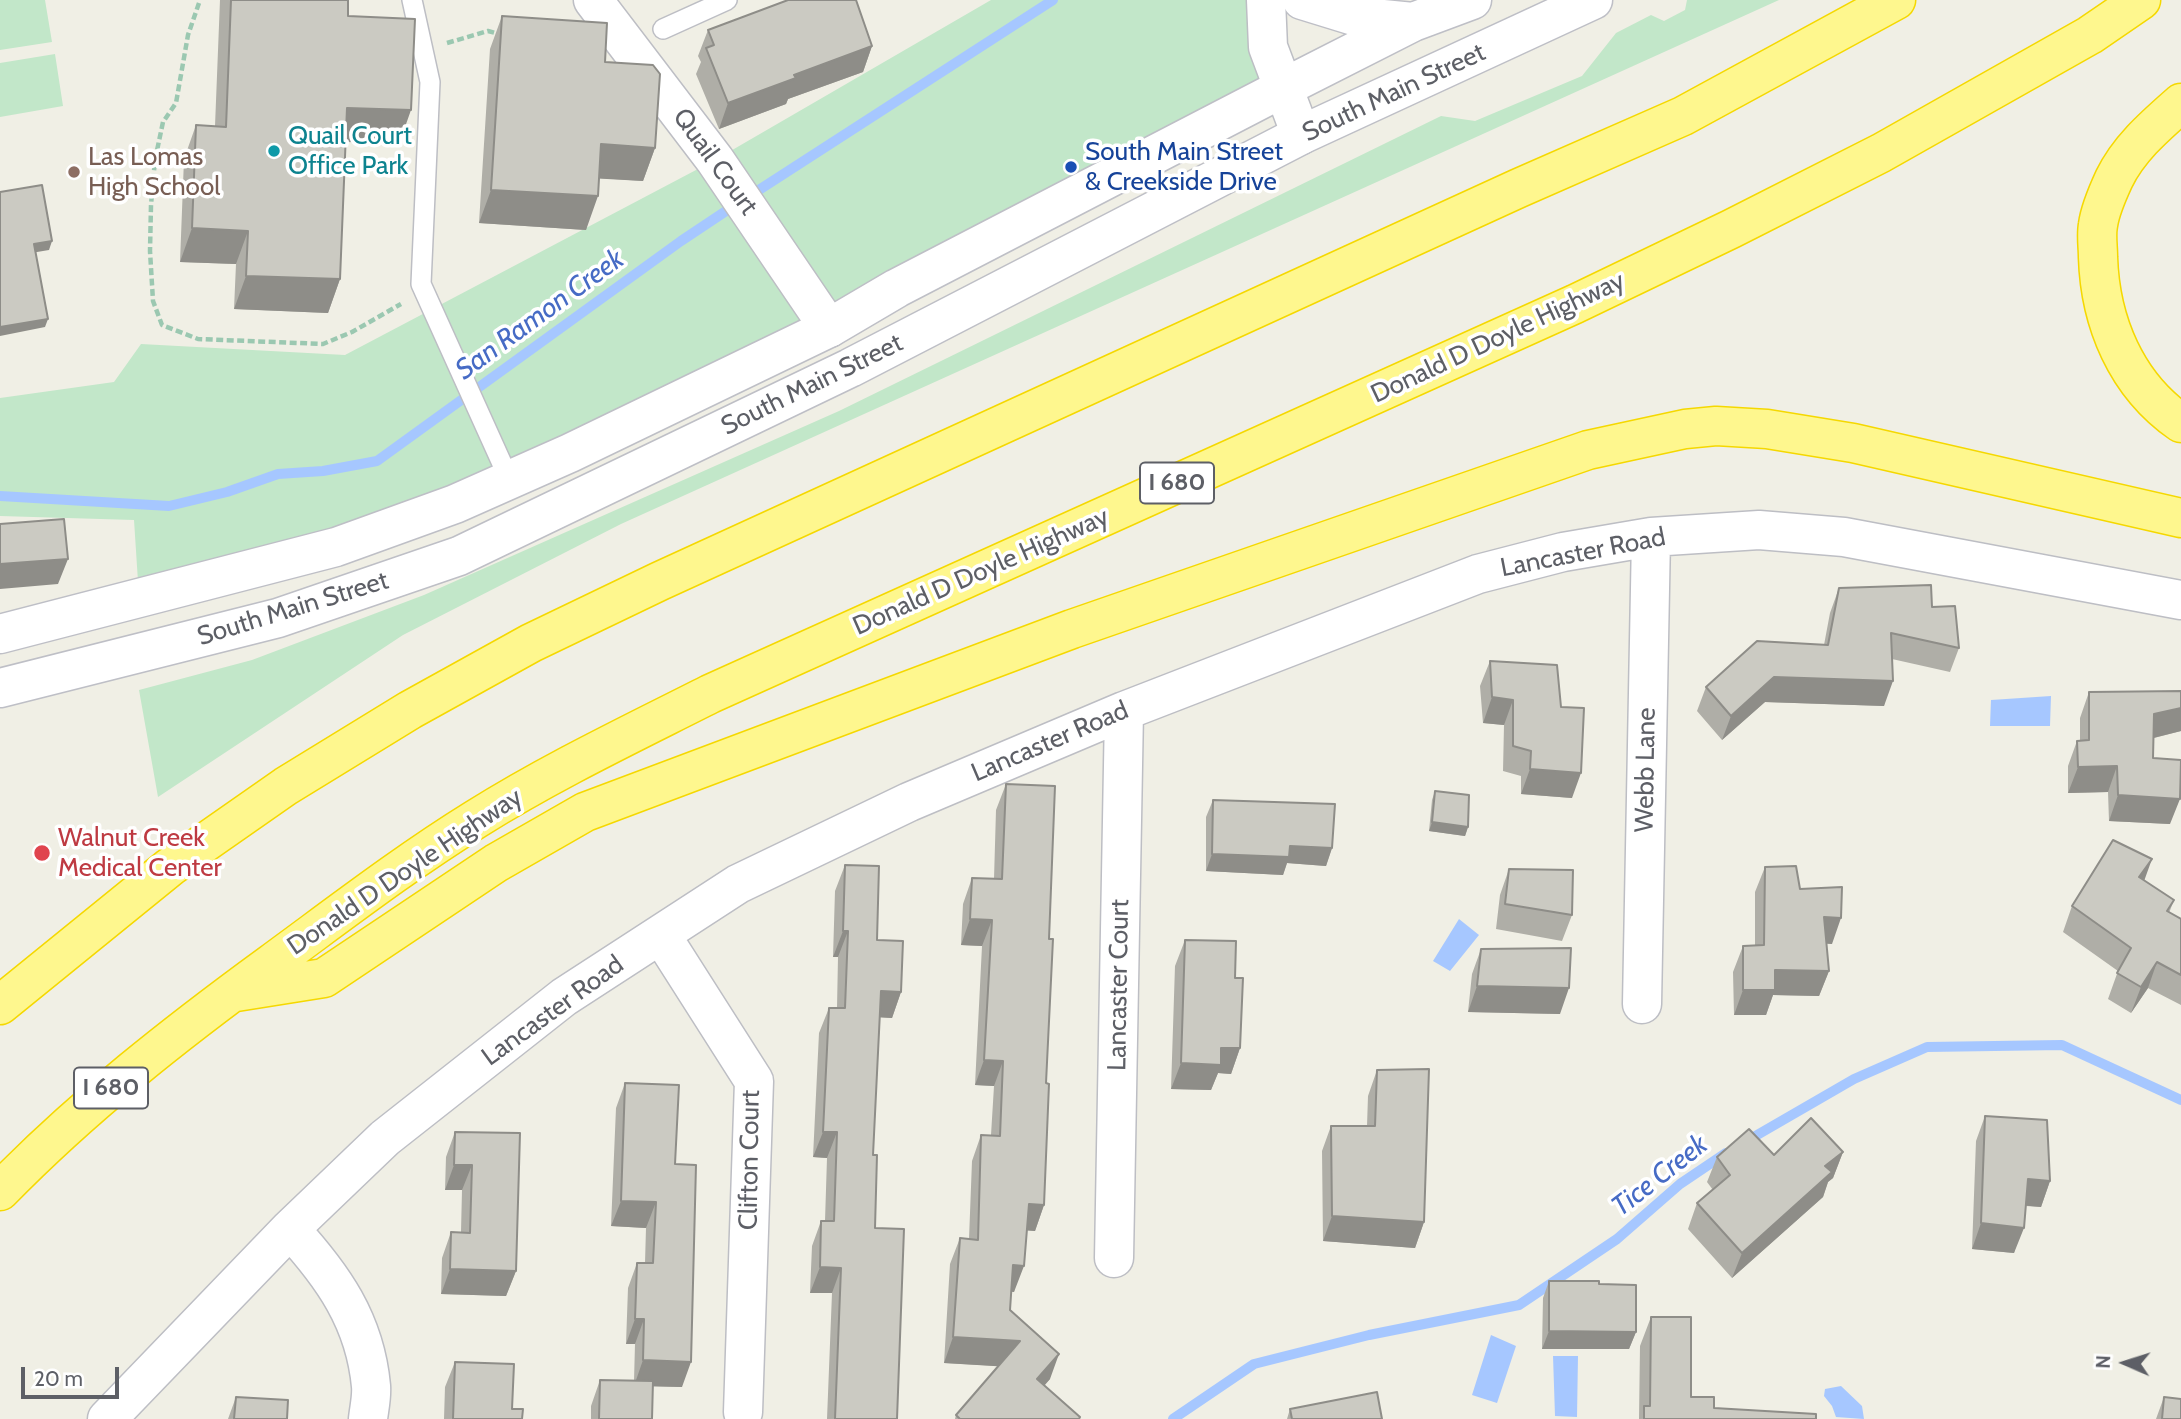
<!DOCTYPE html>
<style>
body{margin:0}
#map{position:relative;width:2181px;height:1419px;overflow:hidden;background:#f0efe5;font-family:Cabin,sans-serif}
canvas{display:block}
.north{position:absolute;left:2090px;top:1328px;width:70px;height:70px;-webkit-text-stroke:5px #fff;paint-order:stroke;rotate:273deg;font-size:19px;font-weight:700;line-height:28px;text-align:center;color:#5d5f66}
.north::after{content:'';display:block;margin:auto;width:24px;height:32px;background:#5d5f66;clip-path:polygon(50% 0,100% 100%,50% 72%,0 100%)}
.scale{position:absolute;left:21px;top:1367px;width:98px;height:32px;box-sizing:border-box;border:4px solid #5d5f66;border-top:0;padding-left:9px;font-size:21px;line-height:24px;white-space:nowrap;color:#5d5f66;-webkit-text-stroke:5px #fff;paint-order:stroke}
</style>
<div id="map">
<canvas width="2181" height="1419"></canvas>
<div class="north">N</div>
<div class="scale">20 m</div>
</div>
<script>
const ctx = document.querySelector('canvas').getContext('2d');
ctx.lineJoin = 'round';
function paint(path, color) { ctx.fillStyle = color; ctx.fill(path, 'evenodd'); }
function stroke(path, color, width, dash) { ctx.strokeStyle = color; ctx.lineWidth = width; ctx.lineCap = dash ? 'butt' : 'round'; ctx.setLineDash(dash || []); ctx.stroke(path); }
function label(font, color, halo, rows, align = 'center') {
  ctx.font = font + ' Cabin,sans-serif'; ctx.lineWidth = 7; ctx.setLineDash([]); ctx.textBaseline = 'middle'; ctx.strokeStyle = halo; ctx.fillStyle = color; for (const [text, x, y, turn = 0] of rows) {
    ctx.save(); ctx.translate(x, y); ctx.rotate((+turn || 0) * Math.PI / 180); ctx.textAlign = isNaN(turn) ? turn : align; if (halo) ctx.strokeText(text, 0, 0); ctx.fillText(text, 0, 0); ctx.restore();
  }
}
paint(new Path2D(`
 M0,0H45L52,42L0,50Z
 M991,0H1266L1283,88L570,453L139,597L134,520L0,516V398L114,382L141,344L345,355L715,160Z
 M1687,0H1779L621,524L403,635L158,797L139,690L252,660L424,595L839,411L1441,116L1475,121L1582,76L1616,33L1651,15L1664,21L1685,10Z
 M55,54L63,106L0,117V63Z`), '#c2e7c9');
paint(new Path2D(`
 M2051,696L2050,726H1990L1991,700Z
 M1459,919L1479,935L1450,971L1433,961Z
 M1491,1335L1516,1346L1497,1403L1472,1395Z
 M1553,1356H1578L1577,1417L1555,1416Z
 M1841,1386L1862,1406L1864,1419L1836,1417L1832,1406L1824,1396L1825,1389Z`), '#a6c7ff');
stroke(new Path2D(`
 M748,197L1053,0
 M0,496L169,506L227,492L278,474L323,471L377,461L681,241L735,205
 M1745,1142L1854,1079L1927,1047L2062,1045L2181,1100
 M1173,1419L1254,1364L1369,1335L1519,1305L1617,1239L1680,1184L1726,1153`), '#a6c7ff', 10);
const service = new Path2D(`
 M412,0L430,82L421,284L509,479
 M663,29L727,0`);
const minor = new Path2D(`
 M593,0L715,160L829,328
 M1266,0L1268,47L1301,135
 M661,935L754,1081L743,1412
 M1642,1004L1651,537
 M290,1229C333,1276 365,1321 371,1386C372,1397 369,1409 368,1419
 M1114,1258L1124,711
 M107,1419L290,1229L385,1138L564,997L738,884L909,802L1124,711L1478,574L1563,552L1651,537L1759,530L1844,537L2181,600`);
const secondary = new Path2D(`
 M1302,0L1354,16L1413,22
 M0,634L336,547L455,504L570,453L829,328L897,288L1283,88L1413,22L1472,0
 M0,688L278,618L459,556L850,368L1301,135L1593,0`);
const motorway = new Path2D(`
 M2181,103C2155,126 2129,148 2114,179C2108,192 2100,210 2098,225C2096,235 2098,247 2098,257C2100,322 2126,385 2181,423
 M236,992L324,978L496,863L585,812L1072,629L1588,450L1685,429L1716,426L1767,429L1853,443L2181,518
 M0,1005L170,867L286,786L410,710L531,643L660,581L1519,188L1683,116L1896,0
 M0,1191C83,1106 176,1033 272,963C339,914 405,863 476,819C551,772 631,734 710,694L1575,304L1731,229L1881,153L2090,35L2141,0`);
stroke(service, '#bdbec4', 22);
stroke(minor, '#bdbec4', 41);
stroke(secondary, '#bebfc6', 41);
stroke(motorway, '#f5d800', 41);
stroke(new Path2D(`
 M199,3L188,35L176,103L163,122L155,160L151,205L150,251L153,301L162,325L198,339L323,344L352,332L401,304
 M447,43L488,31L499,34`), '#9bc8b1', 4.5, [7, 3.5]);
stroke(service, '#fff', 19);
stroke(minor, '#fff', 38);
stroke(secondary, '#fff', 38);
stroke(motorway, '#fef78e', 38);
paint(new Path2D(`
 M220,0H348V16L399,144L346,142L340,279L328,313L234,309L236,264L180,262L184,159L196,125L215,126Z
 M502,16L605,62L655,148L643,181L599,178L586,230L479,223L490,49Z
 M708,30L872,46L863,72L788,99L786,104L719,129L696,74L701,62L698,56Z
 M1839,588L1932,607L1959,648L1950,672L1892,659L1884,706L1765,702L1722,740L1697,711L1706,687L1824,645L1830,613Z
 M1490,661L1561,707L1572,798L1521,794V776L1503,771L1504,725L1483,723L1480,686Z
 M2181,691V731L2154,738L2153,758L2170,824L2109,821L2108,792L2068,793V766L2077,741L2080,740V718L2089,692Z
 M1006,784L1049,939L1044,1205L1035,1231L1027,1230L1014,1292L1011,1291L1010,1310L1050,1379L1044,1386L1079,1419H955L956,1415L998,1366L944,1363L950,1264L960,1238L969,1239L972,1161L981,1135H991L994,1086L975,1085L982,946L961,945L963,904L972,878L994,879L996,810Z
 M1435,791L1468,827L1465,836L1429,831L1432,800Z
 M1213,800L1332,848L1326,866L1287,863L1283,875L1206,871V817Z
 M845,865L877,940L901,992L892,1018L880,1017L873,1155L875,1228L897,1419H827L832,1293H810L812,1246L821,1221H825L827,1158L813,1157L819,1033L829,1008H837L838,957H833L835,891Z
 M1765,867L1800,889L1832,944L1826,943L1829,971L1819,996L1773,995L1766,1015H1734L1733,972L1743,946L1755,945V892Z
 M1509,869L1572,915L1562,941L1496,929L1500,895Z
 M2144,880L2174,900L2169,913L2181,919V1005L2148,988L2131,1013L2108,999L2118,971L2063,932L2072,906Z
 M1185,940L1235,978L1240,1048L1231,1074L1218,1073L1211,1090L1171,1089L1175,966Z
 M1481,949L1560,1014L1468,1012L1472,974Z
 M1377,1070L1424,1222L1415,1248L1323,1241L1322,1151L1331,1126H1367L1368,1096Z
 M625,1083L675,1164L682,1387L653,1386L652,1419H591V1406L600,1380L634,1381L635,1344H626L628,1288L637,1263H645L646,1228L611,1226L616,1108Z
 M1985,1116L2050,1181L2041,1207L2026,1206L2014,1253L1972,1249L1976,1141Z
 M455,1132L520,1133L516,1271L506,1296L441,1294L442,1258L451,1232H461L462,1190H445L446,1157Z
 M1843,1152L1833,1178L1828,1182L1823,1197L1732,1278L1688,1229L1697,1203L1713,1190L1707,1182L1717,1157Z
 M1549,1281L1599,1284L1636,1332L1629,1349H1542L1543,1298Z
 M1651,1317L1691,1397L1714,1408L1816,1419H1639L1640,1346Z
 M455,1362L512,1409L522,1419H444L445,1387Z
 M236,1397L287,1419H228Z
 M2164,1397L2181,1419H2156Z
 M1290,1409L1382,1419H1287Z`), '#afaea7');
paint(new Path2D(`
 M872,46L863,72L788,99L786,104L719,129L728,103L794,75Z
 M347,108L411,110L399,144L335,141Z
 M601,144L655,148L643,181L589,178Z
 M491,190L598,196L586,230L479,223Z
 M192,228L248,231L236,264L180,262Z
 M52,241L49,250L31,253L34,244Z
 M246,276L340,279L328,313L234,309Z
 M48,319L45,327L0,336V327Z
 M68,559L58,584L0,589V564Z
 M1774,677L1893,681L1884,706L1765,702L1722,740L1731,716Z
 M1492,697L1513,700L1504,725L1483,723Z
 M2181,708V731L2145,740L2154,714Z
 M2117,766L2108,792L2068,793L2078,767Z
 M1530,769L1581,773L1572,798L1521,794Z
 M2118,795L2180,799L2170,824L2109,821Z
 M1432,822L1468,827L1465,836L1429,831Z
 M1290,846L1332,848L1326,866L1287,863L1283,875L1206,871L1212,854Z
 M2152,859L2143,884L2139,877Z
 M1824,917L1841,918L1832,944L1814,943Z
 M970,919L992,920L982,946L961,945Z
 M843,931H848L838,957H833Z
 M2157,962L2148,988L2131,1013L2141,987Z
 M1775,970L1829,971L1819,996L1773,995L1766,1015H1734L1743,990Z
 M1477,986L1569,988L1560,1014L1468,1012Z
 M881,991L901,992L892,1018L872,1017Z
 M1221,1048H1240L1231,1074L1218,1073L1211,1090L1171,1089L1181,1063Z
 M984,1060L1003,1061L994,1086L975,1085Z
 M823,1132H837L827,1158L813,1157Z
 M1843,1152L1833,1178L1828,1182L1823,1197L1732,1278L1742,1253L1825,1166Z
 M454,1165H472L462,1190H445Z
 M2028,1179L2050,1181L2041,1207L2019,1205Z
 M621,1201L656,1202L646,1228L611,1226Z
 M1029,1204L1044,1205L1035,1231L1019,1230Z
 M1332,1216L1424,1222L1415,1248L1323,1241Z
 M1981,1223L2024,1228L2014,1253L1972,1249Z
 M1013,1265L1024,1266L1014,1292L1004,1291Z
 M820,1267L841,1268L832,1293H810Z
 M450,1269L516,1271L506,1296L441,1294Z
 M635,1319H644L635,1344H626Z
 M1549,1331L1636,1332L1629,1349H1542Z
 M953,1337L1020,1341L1010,1367L944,1363Z
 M1059,1354L1050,1379L1027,1405L1037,1379Z
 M643,1360L691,1362L682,1387L634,1386Z`), '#8e8d88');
const building = new Path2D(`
 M231,0H348V16L415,19L411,110L347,108L340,279L246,276L248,231L192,228L196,125L226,127Z
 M788,0H856L872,46L794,75L796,78L728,103L706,48L714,45L708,30Z
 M502,16L607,23L605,62L653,65L660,74L655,148L601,144L598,196L491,190Z
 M42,185L52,241L34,244L48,319L0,327V192Z
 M64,519L68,559L0,564V524Z
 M1931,585L1932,607L1955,606L1959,648L1891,633L1893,681L1774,677L1731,716L1706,687L1757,641L1828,645L1839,588Z
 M1490,661L1557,665L1561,707L1584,708L1581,773L1530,769L1531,751L1513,746V700L1492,697Z
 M2181,691V708L2154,714L2153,758L2181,760L2180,799L2118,795L2117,766L2078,767L2077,741L2089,740V692Z
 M1006,784L1055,786L1049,939H1053L1046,1083L1049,1084L1044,1205L1029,1204L1024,1266L1013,1265L1010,1310L1059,1354L1037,1379L1080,1417L1079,1419H960L956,1415L1020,1341L953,1337L960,1238L978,1240L981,1135L1000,1136L1003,1061L984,1060L992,920L970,919L972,878L1002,879Z
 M1435,791L1469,795L1468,827L1432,822Z
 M1213,800L1335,804L1332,848L1290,846L1289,857L1212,854Z
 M2113,840L2152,859L2139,877L2174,900L2167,911L2181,919V975L2157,962L2141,987L2117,973L2131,948L2072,906Z
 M845,865L879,866L877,940L903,941L901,992L881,991L873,1155H877L875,1228L904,1229L897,1419H835L841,1268L820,1267L821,1221H834L837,1132H823L829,1008H845L848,931H843Z
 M1796,866L1800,889L1842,887L1841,918L1824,917L1829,971L1775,970V990H1743V946L1764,945L1765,867Z
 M1509,869L1573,870L1572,915L1505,904Z
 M1185,940L1236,941L1235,978H1243L1240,1048H1221V1065L1181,1063Z
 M1571,948L1569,988L1477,986L1481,949Z
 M1429,1069L1424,1222L1332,1216L1331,1126H1375L1377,1070Z
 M625,1083L679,1085L675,1164L696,1165L691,1362L643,1360L644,1319H635L637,1263H653L656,1202L621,1201Z
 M1985,1116L2047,1120L2050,1181L2028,1179L2024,1228L1981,1223Z
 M1811,1118L1843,1152L1825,1166L1832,1172L1742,1253L1697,1203L1730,1175L1717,1157L1749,1129L1774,1155Z
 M455,1132L520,1133L516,1271L450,1269L451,1232L470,1233L472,1165H454Z
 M1549,1281H1599V1284L1636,1285V1332L1549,1331Z
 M1651,1317H1691V1397H1714V1408L1816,1414V1419H1644V1406H1650Z
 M455,1362L514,1364L512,1409H523L522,1419H453Z
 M600,1380L653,1381L652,1419H599Z
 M1377,1392L1382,1419H1292L1290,1409Z
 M236,1397L288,1400L287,1419H234Z
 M2164,1397L2181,1399V1419H2162Z`);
paint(building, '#cbcac2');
stroke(building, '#8e8d88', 2);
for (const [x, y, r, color] of [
 [274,151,7,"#0f9aa8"],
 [1071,167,7,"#1a4fb4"],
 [74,172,7,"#8d6e63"],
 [42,853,9,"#e0444e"]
]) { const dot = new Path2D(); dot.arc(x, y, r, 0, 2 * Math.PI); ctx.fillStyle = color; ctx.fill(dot); stroke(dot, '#fff', 2.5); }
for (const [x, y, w] of [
 [1177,483,74],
 [111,1088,74]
]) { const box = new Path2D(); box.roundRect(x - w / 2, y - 20.5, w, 41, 5); ctx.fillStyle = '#fff'; ctx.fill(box); stroke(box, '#5d5f66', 2); }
label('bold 24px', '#5d5f66', null, [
 ["I 680",1177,483],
 ["I 680",111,1088]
]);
label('26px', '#5d5f66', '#fff', [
 ["South Main Street",1394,93,-25],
 ["Quail Court",715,162,54],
 ["Donald D Doyle Highway",1498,338,-25],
 ["South Main Street",812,385,-26],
 ["Lancaster Road",1583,553,-11],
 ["Donald D Doyle Highway",981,572,-24],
 ["South Main Street",293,609,-17],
 ["Lancaster Road",1050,742,-23],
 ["Webb Lane",1646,770,-89],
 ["Donald D Doyle Highway",405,872,-34],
 ["Lancaster Court",1119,985,-89],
 ["Lancaster Road",553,1011,-36],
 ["Clifton Court",750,1160,-89]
]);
label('26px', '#0d838f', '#fff', [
 ["Quail Court",288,136],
 ["Office Park",288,166]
], 'left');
label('26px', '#164399', '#fff', [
 ["South Main Street",1085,152],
 ["& Creekside Drive",1085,182]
], 'left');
label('26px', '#785e54', '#fff', [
 ["Las Lomas",88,157],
 ["High School",88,187]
], 'left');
label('26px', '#be3a42', '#fff', [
 ["Walnut Creek",58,838],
 ["Medical Center",58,868]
], 'left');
label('italic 28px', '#466bc5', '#fff', [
 ["San Ramon Creek",540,315,-36],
 ["Tice Creek",1660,1176,-38]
]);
</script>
